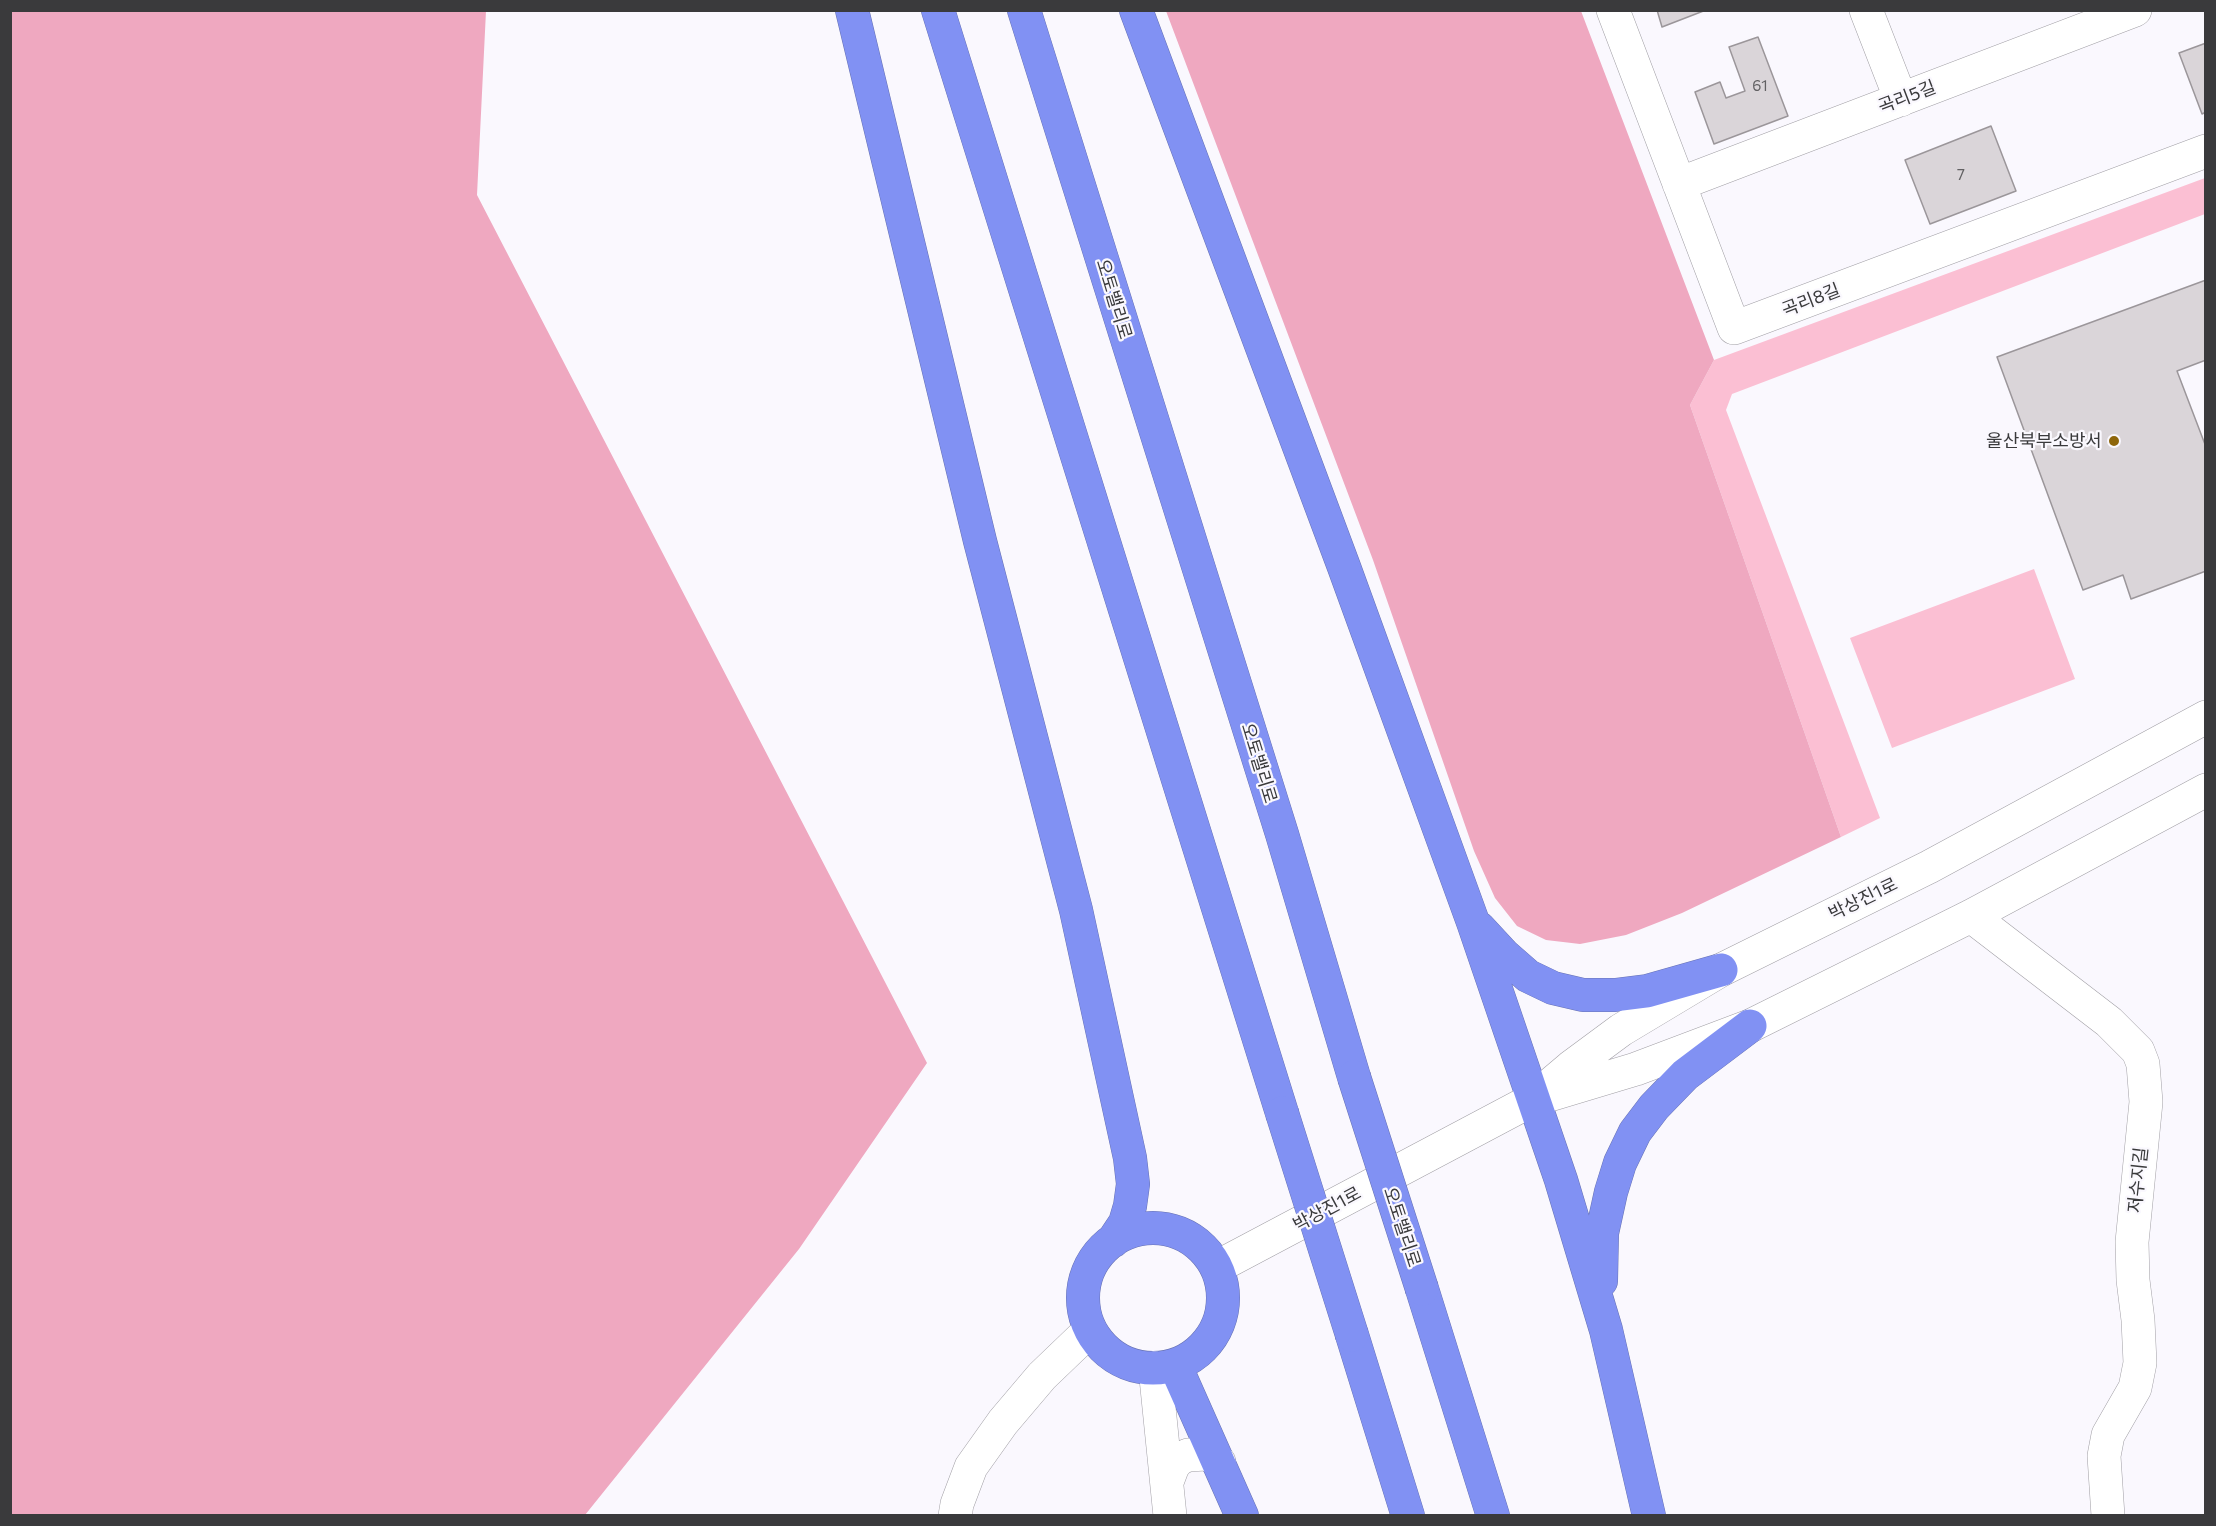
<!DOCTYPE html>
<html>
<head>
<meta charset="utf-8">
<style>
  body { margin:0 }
  #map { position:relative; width:2216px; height:1526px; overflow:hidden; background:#faf8fe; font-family:Commissioner,sans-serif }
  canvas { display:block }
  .frame { position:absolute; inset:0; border:12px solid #3a3a3c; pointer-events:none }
</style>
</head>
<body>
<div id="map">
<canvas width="2216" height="1526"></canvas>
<div class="frame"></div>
</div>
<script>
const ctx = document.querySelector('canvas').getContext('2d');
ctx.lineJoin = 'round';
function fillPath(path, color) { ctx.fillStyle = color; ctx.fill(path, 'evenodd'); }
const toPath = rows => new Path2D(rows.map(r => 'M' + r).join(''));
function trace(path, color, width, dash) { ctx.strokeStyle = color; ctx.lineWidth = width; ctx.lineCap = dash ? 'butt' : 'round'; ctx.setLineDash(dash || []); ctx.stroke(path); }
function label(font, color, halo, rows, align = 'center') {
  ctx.font = font + ' Commissioner,"Noto Sans KR",sans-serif'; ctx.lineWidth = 4.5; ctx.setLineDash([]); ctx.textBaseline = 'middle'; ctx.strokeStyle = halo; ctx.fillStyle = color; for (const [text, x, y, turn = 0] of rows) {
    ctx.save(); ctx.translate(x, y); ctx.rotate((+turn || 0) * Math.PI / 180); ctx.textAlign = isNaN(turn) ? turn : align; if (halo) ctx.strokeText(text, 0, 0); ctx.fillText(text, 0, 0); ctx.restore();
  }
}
fillPath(toPath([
  [2205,178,2205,214,1732,394,1726,410,1880,818,1841,837,1690,405,1714,360],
  [2034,569,2075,679,1892,748,1850,638]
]), '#fbbfd3');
fillPath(toPath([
  [10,11,486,11,477,195,927,1063,799,1249,585,1515,11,1515],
  [1166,11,1581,11,1714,360,1690,405,1841,837,1682,913,1626,935,1580,944,1546,940,1517,926,1495,898,1474,851,1373,560]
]), '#efa8c0');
const building = toPath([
  [1657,10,1706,10,1662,27,1657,10],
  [1758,37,1788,116,1714,144,1695,92,1720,82,1726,98,1745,91,1729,47,1758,37],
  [2206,43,2206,112,2202,114,2179,53,2206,43],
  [1991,126,2016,191,1930,224,1905,160,1991,126],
  [2206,280,2206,360,2177,371,2206,447,2206,571,2131,599,2123,575,2083,590,1997,357,2206,280]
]);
fillPath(building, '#dad5d9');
trace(building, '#9b969a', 1.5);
const minor = toPath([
  [1613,10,1734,328,2206,151],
  [1866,10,1901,100],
  [1679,184,2135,10],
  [1971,916,2109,1022,2138,1051,2143,1064,2146,1102,2132,1242,2133,1280,2138,1320,2140,1363,2135,1388,2108,1435,2104,1456,2108,1516],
  [1543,1097,1636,1069,1750,1026,1971,916,2206,790],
  [1217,1267,1532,1100,1571,1067,1621,1030,1721,970,1929,867,2206,717],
  [1155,1368,1170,1516],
  [1167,1482,1173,1466,1179,1459,1188,1455,1206,1454,1213,1457,1219,1462],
  [955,1516,957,1504,971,1467,1003,1422,1042,1376,1090,1330]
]);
const highway = toPath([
  [852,10,980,541,1076,910,1130,1158,1133,1184,1130,1206,1125,1223,1113,1241],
  [938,10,1282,1113],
  [1024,10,1282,834,1354,1077],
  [1136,10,1344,567,1473,922,1561,1180,1606,1330,1649,1516],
  [1479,928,1504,955,1528,976,1553,988,1583,995,1615,995,1647,991,1721,970],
  '1083 1298a70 70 0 1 1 140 0a70 70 0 1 1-140 0Z',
  [1601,1281,1602,1233,1611,1192,1620,1163,1635,1132,1654,1107,1685,1075,1750,1026],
  [1422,1289,1493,1516],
  [1352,1335,1408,1516],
  [1175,1365,1242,1516]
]);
trace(minor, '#a19fa5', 34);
trace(highway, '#6873b3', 34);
trace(minor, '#fff', 33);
trace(highway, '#8191f3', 33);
const highwayBridge = toPath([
  [1354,1077,1422,1289],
  [1282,1113,1352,1335]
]);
trace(highwayBridge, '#6873b3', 34, []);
trace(highwayBridge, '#8191f3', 33);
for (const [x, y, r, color] of [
  [2114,441,6,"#8e660b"]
]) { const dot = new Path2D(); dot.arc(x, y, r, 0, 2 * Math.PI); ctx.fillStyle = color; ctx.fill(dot); trace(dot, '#faf8fe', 2); }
label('15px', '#626163', null, [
  ["61",1760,86],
  ["7",1961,175]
]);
label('18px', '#3a3a3c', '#faf8fe', [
  ["곡리5길",1907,97,-21],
  ["오토밸리로",1114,299,73],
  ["곡리8길",1811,300,-21],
  ["오토밸리로",1259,763,73],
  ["박상진1로",1863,899,-26],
  ["저수지길",2138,1180,-84],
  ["박상진1로",1327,1209,-28],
  ["오토밸리로",1402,1227,72]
]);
label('18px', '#3a3a3c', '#faf8fe', [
  ["울산북부소방서",2102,441]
], 'right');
</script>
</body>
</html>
